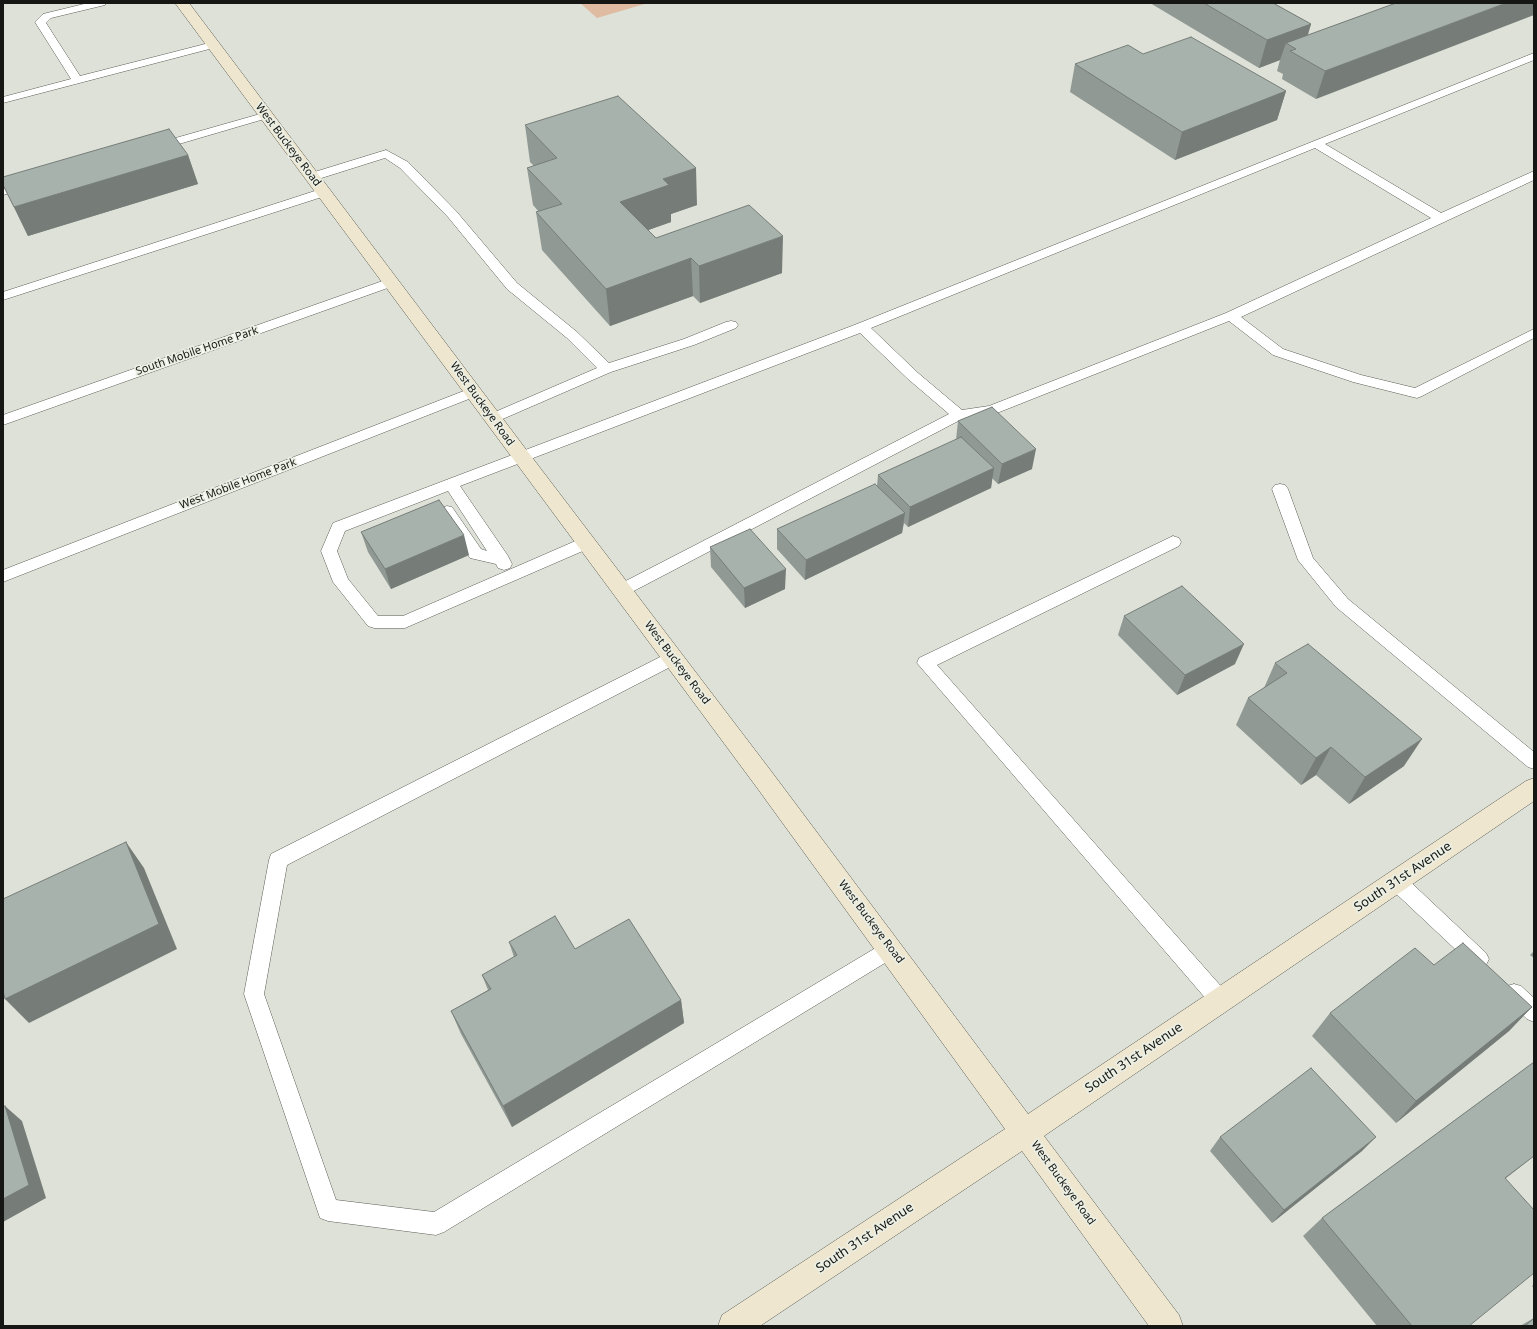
<!DOCTYPE html>
<html>
<head>
<meta charset="utf-8">
<style>
  body { margin:0 }
  #map { position:relative; width:1537px; height:1329px; overflow:hidden; background:#dee1d7; font-family:"Noto Sans",sans-serif }
  canvas { display:block }
  .frame { position:absolute; inset:0; border:4px solid #161714; pointer-events:none }
</style>
</head>
<body>
<div id="map">
<canvas width="1537" height="1329"></canvas>
<div class="frame"></div>
</div>
<script>
const ctx = document.querySelector('canvas').getContext('2d');
ctx.lineJoin = 'round';
function fillPath(path, color) { ctx.fillStyle = color; ctx.fill(path, 'evenodd'); }
const toPath = rows => new Path2D(rows.map(r => 'M' + r).join(''));
function trace(path, color, width, dash) { ctx.strokeStyle = color; ctx.lineWidth = width; ctx.lineCap = dash ? 'butt' : 'round'; ctx.setLineDash(dash || []); ctx.stroke(path); }
function label(font, color, halo, rows, align = 'center') {
  ctx.font = font + ' "Noto Sans",sans-serif'; ctx.lineWidth = 3.5; ctx.setLineDash([]); ctx.textBaseline = 'middle'; ctx.strokeStyle = halo; ctx.fillStyle = color; for (const [text, x, y, turn = 0] of rows) {
    ctx.save(); ctx.translate(x, y); ctx.rotate((+turn || 0) * Math.PI / 180); ctx.textAlign = isNaN(turn) ? turn : align; if (halo) ctx.strokeText(text, 0, 0); ctx.fillText(text, 0, 0); ctx.restore();
  }
}
fillPath(toPath([
  [580,3,648,3,597,18]
]), '#dfbba2');
const lane = toPath([
  [88,3,106,3,105,5,51,18,46,23,80,76,213,42,218,45,217,47,3,103,3,97,71,79,35,22,43,14,88,3],
  [1534,53,1534,60,1325,144,1441,213,1534,171,1534,180,1241,317,1283,349,1361,375,1415,388,1534,329,1534,338,1422,396,1417,398,1353,382,1273,355,1229,321,997,413,962,419,628,594,622,596,616,594,614,590,616,586,949,414,908,379,860,333,460,486,508,556,512,564,510,568,504,570,498,568,496,564,470,558,444,518,425,525,420,523,417,519,420,515,447,506,452,507,481,549,487,551,448,491,345,531,337,551,348,579,378,616,403,616,580,539,586,537,592,539,594,543,592,547,405,628,374,628,368,626,333,582,321,551,333,523,857,324,1534,53],
  [1315,148,1431,218,1226,313,989,406,962,410,918,373,871,328,1315,148],
  [267,112,271,113,273,115,271,117,155,151,151,149,149,147,151,145,267,112],
  [386,150,408,162,456,211,517,283,577,332,609,363,684,339,726,322,731,321,736,322,738,325,736,328,694,345,611,372,498,421,493,423,488,421,486,418,488,415,597,368,567,338,507,289,448,217,400,168,385,158,312,181,308,180,306,177,308,174,386,150],
  [28,180,32,181,34,184,32,187,3,195,3,187,28,180],
  [324,188,328,189,330,192,328,195,3,300,3,292,324,188],
  [391,278,396,279,398,282,396,285,3,425,3,415,391,278],
  [474,387,479,389,481,392,479,395,3,582,3,570,474,387],
  [1280,484,1285,485,1288,489,1313,558,1348,599,1534,752,1534,769,1528,767,1336,607,1298,560,1272,489,1275,485,1280,484],
  [1173,536,1179,538,1181,542,1179,546,937,665,1227,993,1230,1000,1227,1007,1220,1010,1213,1007,917,663,919,658,1173,536],
  [672,651,678,653,680,658,678,663,287,865,264,994,336,1200,434,1212,884,943,891,940,898,943,901,949,898,955,444,1232,436,1235,328,1221,320,1218,244,994,269,860,271,854,672,651],
  [1396,873,1403,875,1486,953,1489,959,1486,965,1479,968,1472,965,1389,887,1386,881,1389,875,1396,873],
  [1514,984,1521,986,1534,998,1534,1022,1527,1019,1507,1000,1504,993,1507,986,1514,984]
]);
const secondary = toPath([
  [175,3,189,3,528,452,771,771,1028,1114,1526,781,1534,778,1534,801,1044,1136,1179,1315,1183,1326,1149,1326,1022,1151,760,1326,718,1326,722,1315,1005,1129,755,785,175,3]
]);
trace(lane, '#5a5d55', 1);
trace(secondary, '#5a5d55', 1);
fillPath(lane, '#fff');
fillPath(secondary, '#efe6cf');
fillPath(toPath([
  [1150,3,1273,3,1311,24,1308,35,1396,3,1316,99,1282,79,1283,74,1277,71,1280,60,1259,68],
  [1143,54,1286,91,1277,120,1175,160,1070,92,1075,64],
  [525,125,697,205,671,214,671,222,648,230,656,238,782,273,700,303,693,296,610,326,542,250,536,212,539,212,533,205,527,168,534,166,530,162],
  [188,155,198,184,28,236,3,185],
  [958,421,1032,469,998,484,992,478,991,488,908,527,904,523,902,533,805,580,777,549,777,529,877,486,878,475,956,440],
  [361,532,469,555,391,589,368,552],
  [710,547,785,589,745,608,711,567],
  [1124,616,1235,664,1177,695,1118,635],
  [1275,663,1404,766,1349,804,1316,775,1301,785,1236,725,1248,698,1264,688],
  [509,942,575,949,681,1000,684,1023,512,1127,461,1034,451,1011,488,990,482,975,514,957],
  [1534,951,1534,958,1530,955],
  [1434,965,1532,1007,1509,1031,1396,1123,1312,1036,1330,1013],
  [1534,1062,1534,1156,1505,1179,1469,1326,1377,1326,1303,1236,1322,1218],
  [1220,1137,1362,1151,1272,1223,1210,1151],
  [1534,1284,1534,1289,1532,1286],
  [1534,1318,1534,1326,1520,1326]
]), '#909994');
fillPath(toPath([
  [1506,3,1534,3,1534,15,1316,99,1325,71],
  [1311,24,1302,52,1286,43,1280,60,1259,68,1267,40],
  [1286,91,1277,120,1175,160,1182,132],
  [188,155,198,184,28,236,14,207],
  [696,168,697,205,671,214,671,222,623,239,620,202,663,179],
  [783,236,782,273,700,303,699,266],
  [691,258,693,296,610,326,606,289],
  [1036,449,1032,469,998,484,1002,464],
  [994,468,991,488,908,527,910,507],
  [905,513,902,533,805,580,806,560],
  [464,535,469,555,391,589,385,569],
  [786,569,785,589,745,608,744,588],
  [1244,644,1235,664,1177,695,1185,675],
  [1422,739,1404,766,1349,804,1365,777],
  [1331,747,1316,775,1301,785,1316,758],
  [126,842,144,868,177,949,29,1023,5,999],
  [681,1000,684,1023,512,1127,503,1106],
  [1532,1007,1509,1031,1396,1123,1416,1101],
  [5,1106,22,1121,46,1198,3,1222],
  [1376,1137,1362,1151,1272,1223,1284,1210]
]), '#767d78');
const building = toPath([
  [1204,3,1273,3,1311,24,1267,40,1204,3],
  [1396,3,1506,3,1325,71,1290,51,1296,49,1286,43,1396,3],
  [1191,37,1286,91,1182,132,1075,64,1128,45,1143,54,1191,37],
  [618,96,696,168,663,179,669,185,620,202,656,238,749,205,783,236,699,266,691,258,606,289,536,212,562,204,527,168,557,158,525,125,618,96],
  [169,129,188,155,14,207,3,185,3,177,169,129],
  [992,407,1036,449,1002,464,958,421,992,407],
  [961,437,994,468,910,507,878,475,961,437],
  [875,484,905,513,806,560,777,529,875,484],
  [439,500,464,535,385,569,361,532,439,500],
  [750,529,786,569,744,588,710,547,750,529],
  [1182,586,1244,644,1185,675,1124,616,1182,586],
  [1308,644,1422,739,1365,777,1331,747,1316,758,1248,698,1287,673,1275,663,1308,644],
  [126,842,159,924,5,999,3,991,3,899,126,842],
  [555,916,575,949,629,919,681,1000,503,1106,451,1011,491,989,482,975,517,955,509,942,555,916],
  [1463,943,1532,1007,1416,1101,1330,1013,1415,948,1434,965,1463,943],
  [1534,1062,1534,1156,1505,1178,1534,1210,1534,1273,1469,1326,1412,1326,1322,1218,1534,1062],
  [1311,1068,1376,1137,1284,1210,1220,1137,1311,1068],
  [5,1106,29,1185,3,1199,3,1107,5,1106],
  [1534,1318,1534,1326,1525,1326,1534,1318]
]);
fillPath(building, '#a8b2ac');
trace(building, '#767d78', 1);
label('11px', '#161714', '#ebefe4', [
  ["West Buckeye Road",288,145,53],
  ["South Mobile Home Park",197,351,-19],
  ["West Buckeye Road",482,404,54],
  ["West Mobile Home Park",238,484,-21],
  ["West Buckeye Road",677,663,53],
  ["West Buckeye Road",871,922,53],
  ["West Buckeye Road",1063,1183,54]
]);
label('13px', '#161714', '#ebefe4', [
  ["South 31st Avenue",1403,877,-34],
  ["South 31st Avenue",1134,1058,-34],
  ["South 31st Avenue",865,1238,-34]
]);
</script>
</body>
</html>
